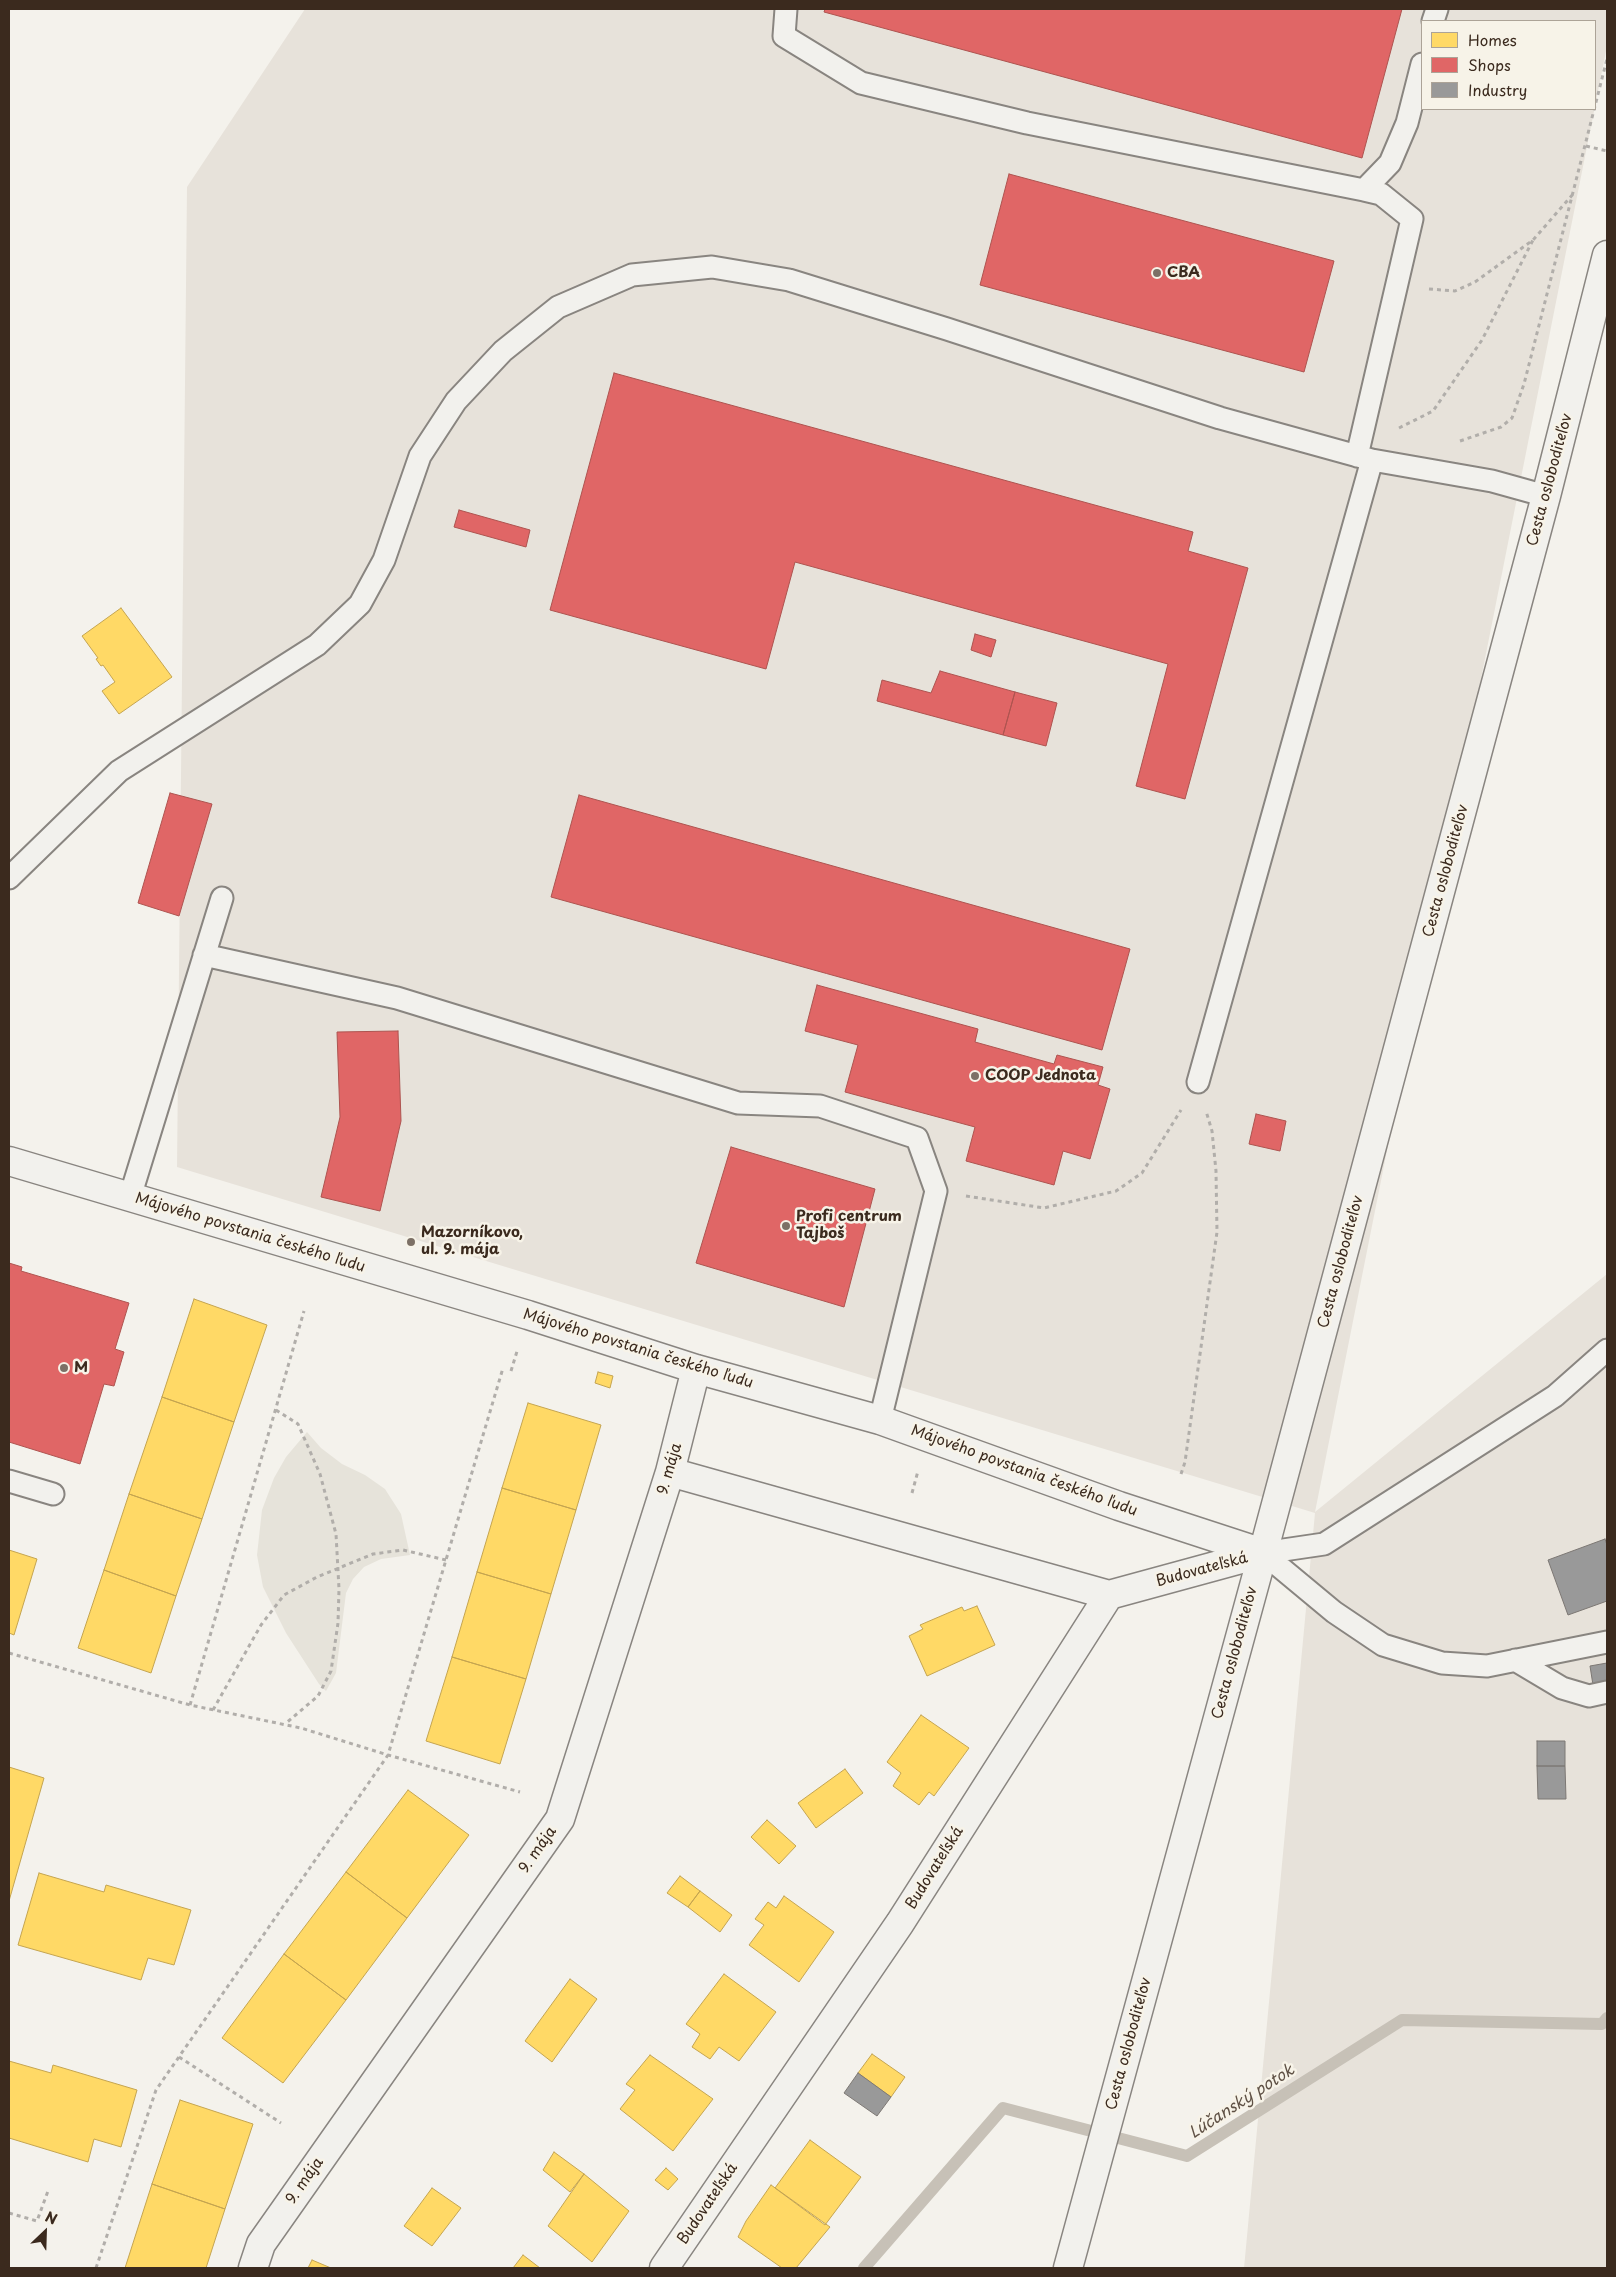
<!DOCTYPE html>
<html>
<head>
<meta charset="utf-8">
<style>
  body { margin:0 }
  #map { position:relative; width:1616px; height:2277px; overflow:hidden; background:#f4f2ec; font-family:"Playpen Sans",sans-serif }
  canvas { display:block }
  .frame { position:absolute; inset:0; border:10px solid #3b2a1e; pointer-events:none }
  .legend { position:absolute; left:1421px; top:20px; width:175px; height:90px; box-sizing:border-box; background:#f7f3e8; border:1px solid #aca397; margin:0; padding:6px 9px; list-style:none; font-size:15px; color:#3b2a1e }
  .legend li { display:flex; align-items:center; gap:10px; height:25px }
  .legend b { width:25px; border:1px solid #aca397 }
  .north { position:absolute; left:20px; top:2207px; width:50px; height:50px; -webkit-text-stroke:4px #f7f3e8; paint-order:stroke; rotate:24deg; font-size:14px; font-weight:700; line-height:20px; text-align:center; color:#3b2a1e }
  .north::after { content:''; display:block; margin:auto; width:18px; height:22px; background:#3b2a1e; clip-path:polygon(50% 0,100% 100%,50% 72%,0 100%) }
</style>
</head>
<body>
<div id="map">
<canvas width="1616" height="2277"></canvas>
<div class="frame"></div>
<ul class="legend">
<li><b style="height:14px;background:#ffd966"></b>Homes</li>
<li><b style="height:14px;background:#e06666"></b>Shops</li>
<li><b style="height:14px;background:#999"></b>Industry</li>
</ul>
<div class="north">N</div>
</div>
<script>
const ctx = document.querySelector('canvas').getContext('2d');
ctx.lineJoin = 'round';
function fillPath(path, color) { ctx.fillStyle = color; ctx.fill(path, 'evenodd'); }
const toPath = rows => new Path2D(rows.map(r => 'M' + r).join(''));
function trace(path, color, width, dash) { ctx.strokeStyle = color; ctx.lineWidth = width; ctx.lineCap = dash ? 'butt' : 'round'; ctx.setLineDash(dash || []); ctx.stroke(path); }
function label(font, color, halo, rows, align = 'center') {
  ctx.font = font + ' "Playpen Sans",sans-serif'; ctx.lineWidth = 5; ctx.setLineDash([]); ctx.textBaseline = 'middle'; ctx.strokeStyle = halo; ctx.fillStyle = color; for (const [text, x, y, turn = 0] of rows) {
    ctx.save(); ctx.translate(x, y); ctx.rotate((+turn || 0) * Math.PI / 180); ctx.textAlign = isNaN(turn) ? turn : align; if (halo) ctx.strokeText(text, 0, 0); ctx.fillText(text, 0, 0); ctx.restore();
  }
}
fillPath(toPath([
  [305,9,1607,9,1607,46,1315,1512,1607,1274,1607,2268,1244,2268,1315,1513,177,1167,187,187],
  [1422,21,1595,21,1595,109,1422,109]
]), '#e7e2da');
fillPath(toPath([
  [307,1432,321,1448,342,1464,365,1475,385,1489,401,1514,410,1555,381,1559,364,1567,353,1579,346,1593,336,1673,326,1691,319,1684,286,1633,263,1587,257,1555,262,1510,274,1478,286,1457]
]), '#e6e3da');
const homes = toPath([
  [121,608,172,677,119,714,102,691,115,682,103,665,101,666,96,659,98,658,82,636,121,608],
  [194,1299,267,1325,234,1422,162,1397,194,1299],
  [598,1372,613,1376,610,1388,595,1383,598,1372],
  [162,1397,234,1422,202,1519,129,1494,162,1397],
  [528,1403,601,1425,576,1510,502,1488,528,1403],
  [502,1488,576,1510,551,1594,477,1572,502,1488],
  [129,1494,202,1519,176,1596,104,1570,129,1494],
  [9,1550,37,1559,14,1635,9,1633,9,1550],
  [104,1570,176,1596,151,1673,78,1648,104,1570],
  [477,1572,551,1594,526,1679,452,1657,477,1572],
  [977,1606,995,1645,927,1676,909,1636,923,1629,920,1625,962,1607,964,1611,977,1606],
  [452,1657,526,1679,500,1764,426,1741,452,1657],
  [921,1715,969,1748,934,1796,929,1792,919,1805,893,1786,901,1773,887,1762,921,1715],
  [9,1767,44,1778,9,1901,9,1767],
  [845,1769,863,1793,816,1828,798,1803,845,1769],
  [408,1790,469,1835,407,1918,346,1872,408,1790],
  [767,1820,796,1846,779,1864,751,1837,767,1820],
  [346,1872,407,1918,346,2000,284,1954,346,1872],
  [39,1873,104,1892,106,1885,191,1910,174,1965,148,1958,141,1980,18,1945,39,1873],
  [680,1876,700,1891,688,1907,667,1893,680,1876],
  [700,1891,732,1915,720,1932,688,1907,700,1891],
  [784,1896,834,1932,799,1982,749,1945,764,1925,755,1919,768,1902,776,1908,784,1896],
  [284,1954,346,2000,283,2083,222,2038,284,1954],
  [724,1974,776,2012,739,2061,719,2047,710,2059,692,2047,700,2034,686,2024,724,1974],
  [570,1979,597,1999,552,2062,525,2041,570,1979],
  [872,2054,905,2077,891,2097,858,2073,872,2054],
  [650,2055,713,2099,673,2151,620,2109,635,2090,626,2084,650,2055],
  [9,2061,51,2073,53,2065,137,2090,121,2147,94,2139,88,2162,9,2138,9,2061],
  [180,2100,253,2124,225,2209,152,2184,180,2100],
  [810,2140,861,2177,825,2225,775,2188,810,2140],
  [554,2152,584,2174,570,2192,543,2170,554,2152],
  [666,2168,678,2179,668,2190,655,2180,666,2168],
  [584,2174,629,2211,592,2262,548,2226,584,2174],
  [152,2184,225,2209,206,2268,125,2268,152,2184],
  [771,2185,830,2227,796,2268,782,2268,738,2237,746,2221,771,2185],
  [432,2188,461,2208,432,2246,404,2226,432,2188],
  [523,2255,540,2268,513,2268,523,2255],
  [312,2260,331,2268,308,2268,312,2260]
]);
fillPath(homes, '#ffd966');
trace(homes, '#c4a450', 1);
const shops = toPath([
  [825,9,1402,9,1362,158,824,12,825,9],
  [1009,174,1334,261,1304,372,980,285,1009,174],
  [614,373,1193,532,1188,551,1248,568,1185,799,1136,786,1168,664,795,562,766,669,550,610,614,373],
  [459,510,530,530,526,547,454,527,459,510],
  [975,634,996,640,991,657,971,650,975,634],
  [940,671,1015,692,1003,735,877,701,882,680,931,693,940,671],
  [1015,692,1057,703,1046,746,1003,735,1015,692],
  [170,793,212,804,179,916,138,903,170,793],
  [579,795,1130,949,1102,1050,551,897,579,795],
  [817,985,978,1029,975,1042,1054,1064,1057,1055,1103,1067,1098,1085,1110,1089,1090,1159,1063,1151,1054,1185,966,1161,975,1127,845,1092,858,1045,805,1031,817,985],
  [398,1031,401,1121,380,1211,321,1197,340,1117,337,1032,398,1031],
  [1256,1114,1286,1121,1280,1151,1249,1144,1256,1114],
  [731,1147,875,1189,844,1307,696,1263,731,1147],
  [9,1263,22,1267,21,1271,129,1303,115,1349,124,1352,114,1386,104,1384,80,1464,9,1442,9,1263]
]);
fillPath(shops, '#e06666');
trace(shops, '#ae5450', 1);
const industry = toPath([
  [1605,1539,1607,1545,1607,1601,1568,1615,1548,1560,1605,1539],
  [1607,1663,1607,1684,1593,1685,1590,1666,1607,1663],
  [1537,1741,1565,1741,1565,1766,1537,1766,1537,1741],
  [1537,1766,1565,1766,1566,1799,1538,1799,1537,1766],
  [858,2073,891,2097,877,2116,844,2093,858,2073]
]);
fillPath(industry, '#999');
trace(industry, '#7d7874', 1);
trace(toPath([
  [864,2268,1003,2108,1187,2156,1402,2020,1602,2024,1607,2018]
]), '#c7c1b7', 12);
const service = toPath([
  [786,9,784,36,861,83,1027,123,1364,190,1390,163,1407,123,1422,64],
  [1433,21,1437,9],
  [1357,456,1412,219,1381,194,1364,190],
  [9,878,119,771,317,645,360,604,384,560,420,456,456,401,503,351,558,307,632,275,712,267,789,280,947,329,1220,418,1372,460,1492,481,1546,496],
  [204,955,397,998,738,1103,820,1106,917,1138,936,1191,880,1420],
  [1198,1082,1372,460],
  [130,1197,222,898],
  [1607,1350,1555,1396,1324,1544,1263,1553,1334,1612,1383,1645,1442,1663,1487,1666,1607,1642],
  [9,1481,53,1494],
  [1515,1660,1562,1688,1589,1696,1607,1692]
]);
const minor = toPath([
  [9,1161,528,1315,696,1369,880,1420,1119,1506,1263,1553],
  [670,1472,1109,1595],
  [253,2268,261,2244,560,1819,670,1472,696,1369],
  [664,2268,900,1923,1109,1595,1263,1553]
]);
const secondary = toPath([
  [1068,2268,1263,1553,1546,496,1607,255]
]);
trace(service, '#898580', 25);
trace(minor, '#898580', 31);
trace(secondary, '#898580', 31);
trace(toPath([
  [1586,146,1607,151],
  [1429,289,1455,291,1475,282,1533,240,1574,193],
  [1399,428,1433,411,1482,340,1533,240],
  [1460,441,1501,427,1512,418,1524,384,1607,59],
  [966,1196,1044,1208,1116,1191,1142,1173,1181,1110],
  [511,1371,518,1348],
  [276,1410,298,1424,320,1474,336,1534,339,1589,338,1623,331,1671,318,1696,285,1724],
  [1181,1474,1185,1462,1217,1232,1216,1171,1212,1131,1206,1111],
  [912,1493,918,1471],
  [9,1653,190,1705,301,1728,388,1755,520,1792],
  [190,1705,304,1311],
  [213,1710,261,1625,284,1595,317,1577,373,1554,403,1550,446,1560],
  [179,2057,281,2123],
  [9,2213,37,2221,48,2191],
  [96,2268,156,2090,388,1755,503,1368]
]), '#b1aeaa', 3, [4, 4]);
trace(service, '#f2f1ed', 21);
trace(minor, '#f2f1ed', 28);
trace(secondary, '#f2f1ed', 28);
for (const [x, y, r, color] of [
  [1157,273,5,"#7c7066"],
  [975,1076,5,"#7c7066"],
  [786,1226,5,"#7c7066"],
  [411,1242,5,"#7c7066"],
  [64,1368,5,"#7c7066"]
]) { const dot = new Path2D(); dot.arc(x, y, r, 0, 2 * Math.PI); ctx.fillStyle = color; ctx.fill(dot); trace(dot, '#f7f3e8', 2); }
label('bold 15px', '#3b2a1e', '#f7f3e8', [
  ["CBA",1167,273],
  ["COOP Jednota",985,1076],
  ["Profi centrum",796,1217],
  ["Tajboš",796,1234],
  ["Mazorníkovo,",421,1233],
  ["ul. 9. mája",421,1250],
  ["M",74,1368]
], 'left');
label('15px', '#3b2a1e', '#f7f3e8', [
  ["Cesta osloboditeľov",1550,480,-75],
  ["Cesta osloboditeľov",1446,871,-75],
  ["Májového povstania českého ľudu",250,1233,17],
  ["Cesta osloboditeľov",1341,1262,-75],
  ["Májového povstania českého ľudu",638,1349,17],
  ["9. mája",670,1469,-74],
  ["Májového povstania českého ľudu",1024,1471,20],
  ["Budovateľská",1202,1570,-15],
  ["Cesta osloboditeľov",1235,1653,-75],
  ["9. mája",538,1850,-55],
  ["Budovateľská",935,1868,-58],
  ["Cesta osloboditeľov",1129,2044,-75],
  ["9. mája",305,2181,-55],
  ["Budovateľská",708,2204,-56]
]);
label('italic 16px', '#5f5145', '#f7f3e8', [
  ["Lúčanský potok",1242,2102,-33]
]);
</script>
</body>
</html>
